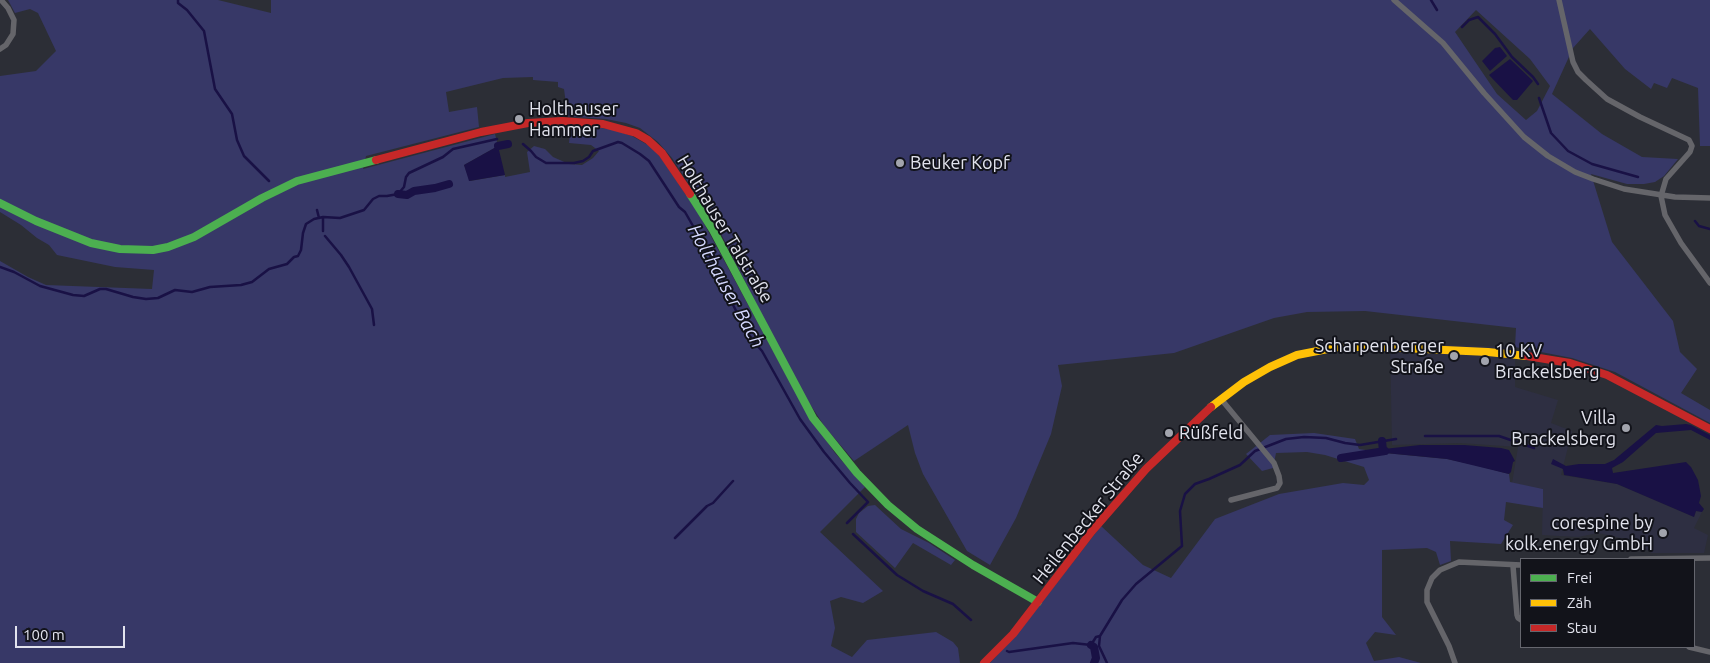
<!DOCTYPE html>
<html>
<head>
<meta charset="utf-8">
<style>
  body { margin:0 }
  #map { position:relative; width:1710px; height:663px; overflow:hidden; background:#2c2e36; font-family:Ubuntu,sans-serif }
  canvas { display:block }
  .legend { position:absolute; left:1520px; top:558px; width:175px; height:90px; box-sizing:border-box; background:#12131a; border:1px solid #65666e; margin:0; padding:6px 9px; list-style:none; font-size:15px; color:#e2e3ed }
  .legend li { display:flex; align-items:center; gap:10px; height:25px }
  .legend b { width:25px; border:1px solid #65666e }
  .scale { position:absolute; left:15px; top:626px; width:110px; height:22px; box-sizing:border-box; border:2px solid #e2e3ed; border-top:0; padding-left:6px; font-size:15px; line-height:18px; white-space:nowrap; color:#e2e3ed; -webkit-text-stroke:4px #12131a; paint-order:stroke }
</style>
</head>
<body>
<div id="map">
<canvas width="1710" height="663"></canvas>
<ul class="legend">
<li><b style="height:6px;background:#4caf50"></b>Frei</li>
<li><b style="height:6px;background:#ffc107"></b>Zäh</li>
<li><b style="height:6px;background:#c62828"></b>Stau</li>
</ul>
<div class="scale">100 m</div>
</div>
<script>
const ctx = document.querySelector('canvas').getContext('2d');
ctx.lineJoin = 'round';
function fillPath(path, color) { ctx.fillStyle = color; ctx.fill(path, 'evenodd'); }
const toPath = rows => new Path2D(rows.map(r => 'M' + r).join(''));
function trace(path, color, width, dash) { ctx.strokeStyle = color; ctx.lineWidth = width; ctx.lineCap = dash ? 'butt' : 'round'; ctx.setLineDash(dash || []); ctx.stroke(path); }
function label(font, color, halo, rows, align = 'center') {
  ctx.font = font + ' Ubuntu,sans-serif'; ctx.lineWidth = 4; ctx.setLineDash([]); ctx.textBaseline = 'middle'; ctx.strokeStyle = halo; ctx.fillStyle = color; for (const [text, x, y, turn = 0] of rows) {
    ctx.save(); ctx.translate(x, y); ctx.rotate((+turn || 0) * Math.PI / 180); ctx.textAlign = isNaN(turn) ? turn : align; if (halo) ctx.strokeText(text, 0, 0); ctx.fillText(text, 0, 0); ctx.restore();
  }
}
fillPath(toPath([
  [1390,343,1515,347,1515,387,1558,400,1551,423,1572,431,1561,475,1617,484,1694,517,1696,511,1702,512,1694,528,1708,535,1704,553,1652,553,1631,540,1598,533,1578,537,1542,535,1543,489,1512,483,1518,447,1460,443,1392,445]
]), '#2e2f42');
fillPath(toPath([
  [8,0,218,0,271,13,271,0,1710,0,1710,146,1700,146,1698,88,1672,78,1667,88,1654,83,1651,89,1625,69,1590,29,1573,48,1552,94,1602,134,1642,157,1678,159,1664,176,1655,182,1644,184,1627,184,1591,174,1612,242,1673,321,1680,352,1697,369,1681,393,1710,410,1710,423,1615,372,1572,358,1515,347,1516,328,1365,311,1307,312,1274,318,1174,353,1058,365,1062,386,1051,434,1016,518,990,565,967,551,923,474,915,453,908,425,854,461,825,427,798,386,716,224,672,158,658,142,640,128,626,123,606,119,560,116,566,104,564,89,558,87,558,82,533,80,533,77,503,78,446,92,449,112,477,107,479,127,366,156,363,169,495,134,498,146,464,165,470,181,505,175,505,177,530,172,527,152,534,146,545,149,553,157,569,164,582,165,593,158,599,151,591,145,569,143,571,125,611,129,632,136,648,145,658,154,666,165,700,216,804,408,835,453,865,487,820,532,883,591,863,603,841,597,830,601,835,628,831,646,852,657,867,640,936,632,953,642,958,648,960,663,0,663,0,261,28,277,46,285,152,289,154,270,115,267,57,255,49,245,37,238,21,225,0,212,0,76,36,71,56,51,38,13,30,9,15,13],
  [1476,10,1530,59,1550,86,1537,111,1526,120,1497,94,1455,32],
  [1314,433,1355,439,1359,449,1385,453,1447,459,1475,465,1509,474,1510,482,1543,489,1543,508,1506,502,1504,520,1513,525,1501,544,1450,541,1451,561,1440,565,1436,552,1427,548,1382,550,1382,617,1396,635,1375,632,1366,643,1374,661,1399,657,1421,663,990,663,1021,629,1101,526,1143,565,1171,578,1215,519,1279,494,1343,483,1364,485,1369,480,1364,467,1325,455,1307,452,1276,453,1273,468,1262,471,1246,454,1270,435],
  [875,505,901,529,929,543,955,560,951,565,913,543,895,568,856,532,856,519,859,513,868,506]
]), '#373867');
fillPath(toPath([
  [1500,47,1507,56,1490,71,1482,61,1495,48],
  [1510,59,1533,81,1517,100,1513,100,1489,75],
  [498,146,505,175,469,181,464,165],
  [1686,424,1691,425,1710,435,1710,440,1691,430,1656,433,1623,462,1612,468,1613,473,1686,462,1691,467,1698,480,1701,496,1699,503,1704,509,1702,512,1696,511,1694,517,1617,484,1564,475,1563,469,1551,464,1553,459,1566,466,1579,464,1605,464,1614,460,1656,425,1662,426],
  [1420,445,1464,445,1501,448,1509,450,1515,461,1513,462,1511,472,1509,474,1447,459,1385,453,1384,449]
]), '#191145');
trace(toPath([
  [178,0,178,3,187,10,204,31,215,89,232,114,237,140,244,156,269,181],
  [1431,0,1437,10],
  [1462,27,1469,20,1478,17,1495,34,1512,57,1533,77,1538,84],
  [1539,98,1551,133,1568,151,1592,164,1638,177],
  [523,144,531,151,536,157,546,163,574,163,583,161,589,157,593,151,618,142,622,143,640,154,649,161,679,207,685,212,724,280,731,301,747,332,754,342,762,351,800,419,824,452,850,483,868,502,847,523],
  [317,210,319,218],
  [1695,221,1699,226,1710,229],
  [323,231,323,217],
  [325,236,341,255,349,267,372,309,374,325],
  [0,267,14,272,40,286,73,295,84,296,100,289,106,289,133,297,146,299,158,298,175,290,192,292,210,287,241,285,252,282,269,269,287,264,294,257,298,256,301,250,303,233,306,224,314,219,323,217,340,218,364,210,373,199,379,196,387,196,398,194,404,187,406,177,409,173,443,157,453,149,497,139],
  [1425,436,1499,436,1534,448],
  [853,534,897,575,923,591,953,604,971,620],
  [675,538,707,506,713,503,733,481],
  [1007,651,1009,652,1073,643,1091,645,1096,637,1100,636],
  [1107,663,1099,646,1100,636,1122,600,1136,584,1182,546,1180,511,1185,494,1195,484,1209,479,1240,465,1255,451,1286,439,1304,437,1326,438,1345,443,1360,445,1396,439]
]), '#191145', 2.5);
trace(toPath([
  [498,146,508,144],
  [398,194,407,195,414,191,435,188,449,184],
  [1382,441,1383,451],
  [1341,458,1385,451],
  [1091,645,1094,647,1096,658,1094,663]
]), '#191145', 8);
trace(toPath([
  [1394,0,1443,43,1484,93,1524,137,1548,156,1575,172,1593,179,1624,189,1675,197,1710,198],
  [1559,0,1573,62,1578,72,1586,80,1607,99,1640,117,1689,140,1692,146,1690,152,1666,179,1661,196,1665,215,1681,243,1710,283],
  [0,49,6,45,13,34,14,20,8,8,1,0],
  [1221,399,1274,463,1279,476,1280,483,1277,488,1231,500],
  [1631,559,1710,558],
  [1513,566,1517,615,1518,618,1521,620],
  [1689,647,1710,652],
  [1455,663,1449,646,1427,602,1427,590,1432,578,1440,570,1459,562,1521,565]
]), '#65656a', 5.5);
trace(toPath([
  [690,194,713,230,813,418,857,473,888,505,917,529,973,565,1038,602],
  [0,203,36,221,91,243,120,249,153,250,168,247,194,237,262,198,297,181,376,160]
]), '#4caf50', 8);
trace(toPath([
  [1211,407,1244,382,1270,367,1297,355,1338,347,1380,347,1488,352,1527,356]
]), '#ffc107', 8);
trace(toPath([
  [376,160,481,132,528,123,562,121,603,124,636,133,648,140,662,153,690,194],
  [1527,356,1570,363,1607,375,1710,429],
  [984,663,1013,634,1092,531,1146,469,1211,407]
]), '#c62828', 8);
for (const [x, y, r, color] of [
  [519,119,5,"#a2a4ad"],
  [900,163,5,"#a2a4ad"],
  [1454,356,5,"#a2a4ad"],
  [1485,361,5,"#a2a4ad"],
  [1626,428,5,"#a2a4ad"],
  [1169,433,5,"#a2a4ad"],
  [1663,533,5,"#a2a4ad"]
]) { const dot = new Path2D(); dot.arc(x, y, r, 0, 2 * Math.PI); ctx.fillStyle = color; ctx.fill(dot); trace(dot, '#12131a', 2); }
label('18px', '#e2e3ed', '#12131a', [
  ["Holthauser",529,109],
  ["Hammer",529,130],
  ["Beuker Kopf",910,163],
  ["Scharpenberger",1444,346,"right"],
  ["Straße",1444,367,"right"],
  ["10 KV",1495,351],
  ["Brackelsberg",1495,372],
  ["Villa",1616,418,"right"],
  ["Brackelsberg",1616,439,"right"],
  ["Rüßfeld",1179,433],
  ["corespine by",1653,523,"right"],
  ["kolk.energy GmbH",1653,544,"right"]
], 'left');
label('18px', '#e2e3ed', '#12131a', [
  ["Holthauser Talstraße",725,229,59],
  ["Heilenbecker Straße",1088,518,-51]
]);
label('italic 19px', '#d5d8fe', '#12131a', [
  ["Holthauser Bach",726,286,61]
]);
</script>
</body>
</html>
